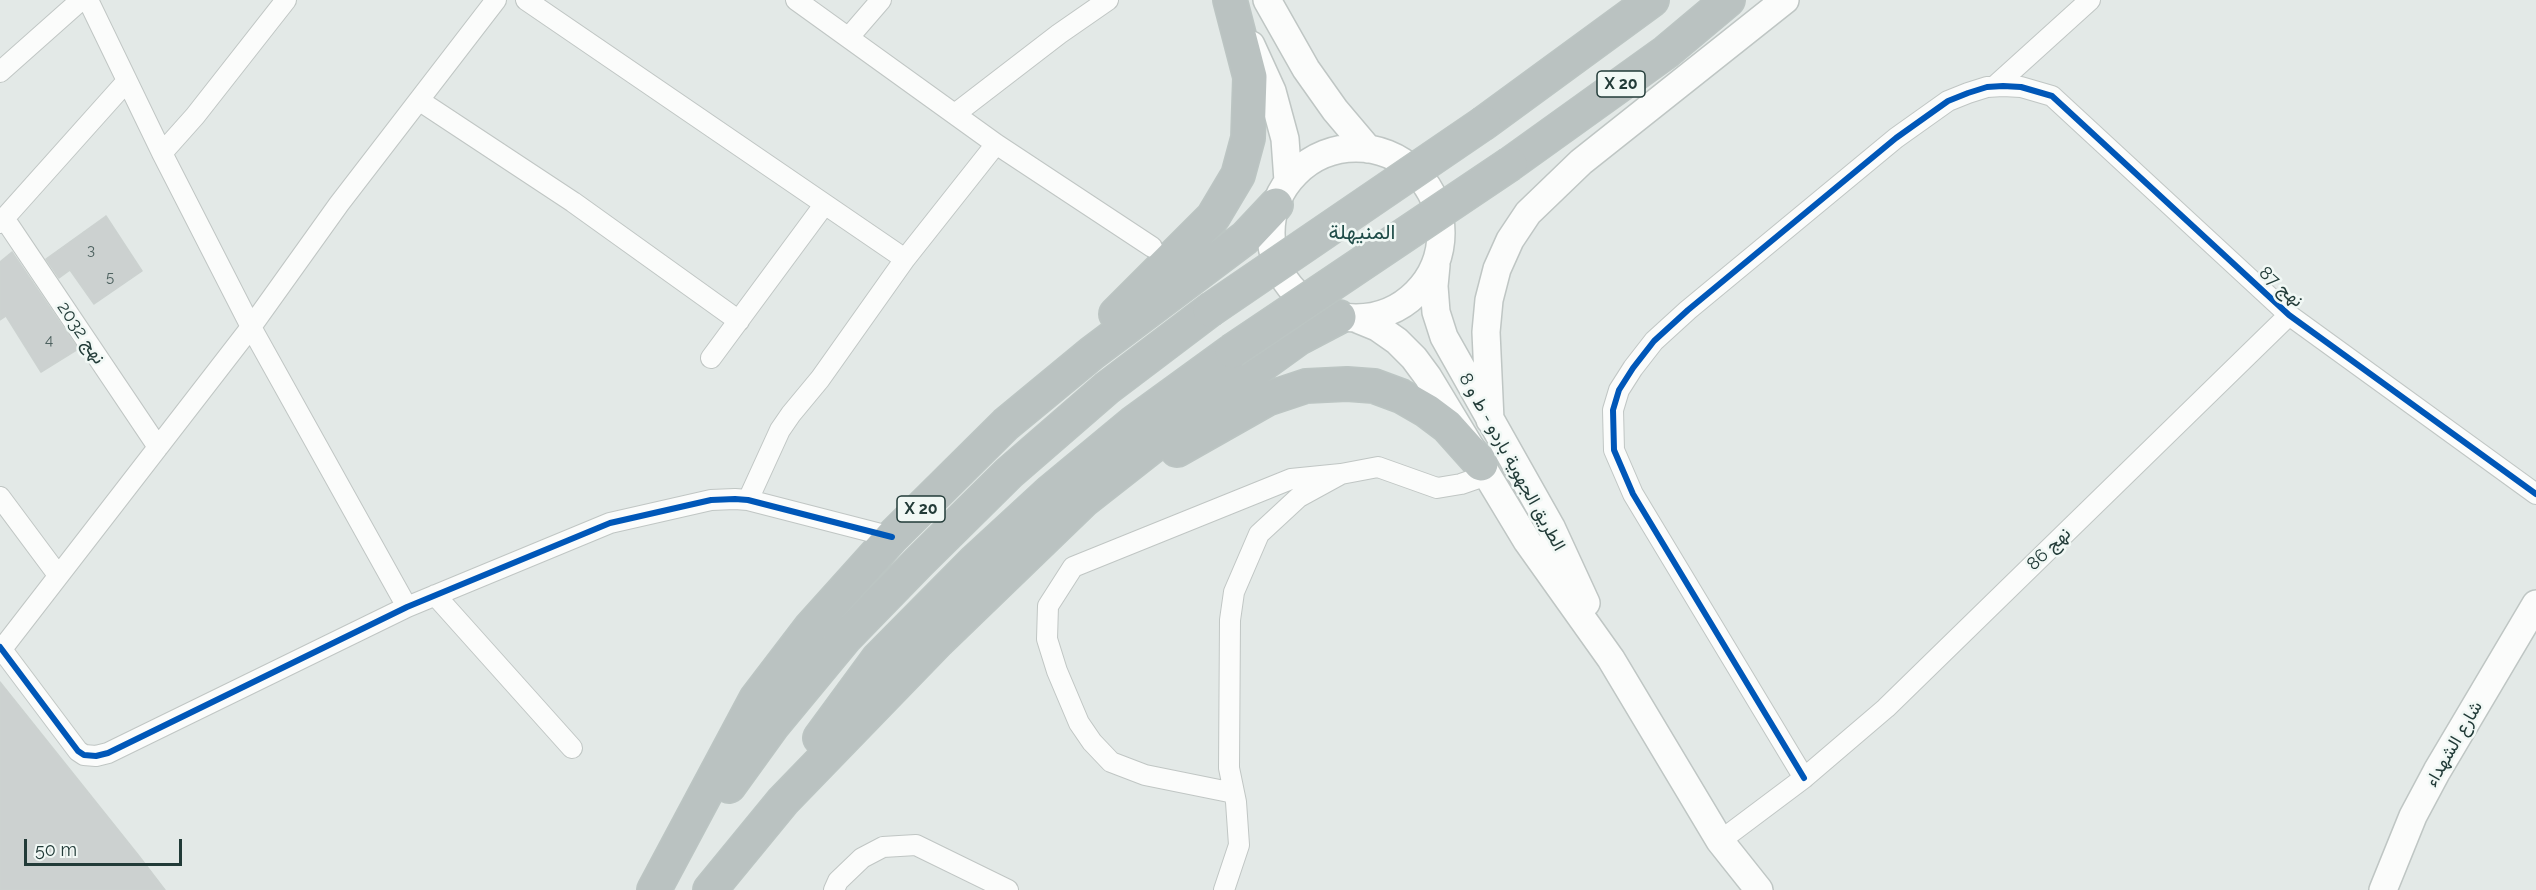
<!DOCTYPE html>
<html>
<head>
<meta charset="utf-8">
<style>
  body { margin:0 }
  #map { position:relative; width:2536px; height:890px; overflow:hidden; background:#e3e9e7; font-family:Raleway,sans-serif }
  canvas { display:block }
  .scale { position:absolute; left:24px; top:839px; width:158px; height:27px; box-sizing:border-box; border:3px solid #223b38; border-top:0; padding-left:8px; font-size:18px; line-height:21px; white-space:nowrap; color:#223b38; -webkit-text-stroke:4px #f1f8f5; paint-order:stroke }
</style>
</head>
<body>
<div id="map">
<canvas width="2536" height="890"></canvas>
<div class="scale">50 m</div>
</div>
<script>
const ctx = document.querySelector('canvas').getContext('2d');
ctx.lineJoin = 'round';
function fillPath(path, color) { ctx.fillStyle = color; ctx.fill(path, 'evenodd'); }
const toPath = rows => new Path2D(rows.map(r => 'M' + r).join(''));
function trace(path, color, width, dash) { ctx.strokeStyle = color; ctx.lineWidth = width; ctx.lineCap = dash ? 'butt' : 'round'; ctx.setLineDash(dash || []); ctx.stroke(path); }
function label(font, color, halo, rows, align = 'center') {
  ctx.font = font + ' Raleway,Vazirmatn,sans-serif'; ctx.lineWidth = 5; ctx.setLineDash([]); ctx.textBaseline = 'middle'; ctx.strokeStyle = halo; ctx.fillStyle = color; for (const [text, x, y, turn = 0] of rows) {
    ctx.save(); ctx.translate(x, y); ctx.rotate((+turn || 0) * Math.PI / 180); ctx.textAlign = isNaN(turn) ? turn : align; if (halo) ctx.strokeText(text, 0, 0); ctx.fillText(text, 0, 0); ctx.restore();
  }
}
const building = toPath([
  [106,216,142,271,94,304,70,270,59,278,46,259,106,216],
  [12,252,78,349,41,372,6,316,0,320,0,262,12,252],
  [0,682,139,856,165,890,0,890,0,682]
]);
fillPath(building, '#ccd1d0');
trace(building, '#ccd2d0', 1.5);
const street = toPath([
  [88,0,162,153,251,327,407,607],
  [526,0,905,259],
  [796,0,996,144,1152,247],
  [849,37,881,0],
  [0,72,81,0],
  [1995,86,2090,0],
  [420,101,573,202,739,321],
  [955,114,1059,34,1108,0],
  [162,153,195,116,286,0],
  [4,218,158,447],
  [0,223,127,81],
  [711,358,824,205],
  [0,497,58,575],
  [748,500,780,430,791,414,820,379,905,259,996,144],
  [435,595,572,748],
  [0,647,78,751,84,755,96,756,108,753,407,607,610,523,711,500,735,499,748,500,892,537],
  [2,649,251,327,339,204,496,0],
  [1804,778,1633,494,1614,450,1613,410,1619,390,1633,368,1654,341,1688,310,1896,138,1948,101,1968,93,1987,87,2003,86,2021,87,2052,96,2289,315,2536,494],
  [1234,793,1145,775,1111,762,1092,742,1079,723,1057,671,1047,639,1048,606,1073,567,1291,479,1341,474],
  [1720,841,1804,778,1886,708,2289,315],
  [834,890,838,881,862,858,883,847,916,845,1008,890],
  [1224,890,1239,845,1236,802,1229,768,1230,620,1234,592,1259,534,1299,497,1341,474,1378,467,1437,488,1461,484,1487,475]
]);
const secondary = toPath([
  [1267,0,1306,69,1335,110,1368,149],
  [1251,45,1272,91,1285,139,1288,181],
  '1271 233a85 85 0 1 1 170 0a85 85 0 1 1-170 0Z',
  [1436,265,1434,286,1436,312,1444,337,1551,527,1586,603],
  [1355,318,1377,327,1397,341,1414,358,1428,377,1527,541,1611,659,1720,841,1759,890],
  [1490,420,1486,332,1489,300,1497,269,1510,240,1528,213,1581,162,1785,0],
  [2383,890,2413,816,2437,771,2536,604]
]);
const highway = toPath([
  [1484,123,1652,0],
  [1510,164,1666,52,1728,0],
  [1116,314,1213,217,1238,175,1248,138,1250,77,1230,0],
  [1177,450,1267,399,1306,386,1347,384,1374,386,1401,396,1427,411,1447,426,1481,464],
  [820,738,878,659,975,561,1051,491,1133,423,1232,351],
  [729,786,773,725,845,638,919,562,1009,473,1107,388,1210,310],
  [654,890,756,699,811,627,892,537,1006,424,1092,353,1245,238,1276,205],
  [710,890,783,801,938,641,1084,500,1191,416,1299,338,1339,317]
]);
trace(street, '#c0c6c4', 22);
trace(secondary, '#bfc6c4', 30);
trace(highway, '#bcc5c3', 36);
trace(street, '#fbfcfb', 20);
trace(secondary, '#fbfcfb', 27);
trace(highway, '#bac2c1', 33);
const highwayBridge = toPath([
  [1210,310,1484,123],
  [1232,351,1510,164]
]);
trace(highwayBridge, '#bcc5c3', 36, []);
trace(highwayBridge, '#bac2c1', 33);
trace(toPath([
  [0,647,78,751,84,755,96,756,108,753,407,607,610,523,711,500,735,499,748,500,892,537],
  [1804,778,1633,494,1614,450,1613,410,1619,390,1633,368,1654,341,1688,310,1896,138,1948,101,1968,93,1987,87,2003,86,2021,87,2052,96,2289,315,2536,494]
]), '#0057b8', 6);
label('15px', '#4d615f', null, [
  ["3",91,250],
  ["5",110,277],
  ["4",49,340]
]);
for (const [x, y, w] of [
  [1621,84,48],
  [921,509,48]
]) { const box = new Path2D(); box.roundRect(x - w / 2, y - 13, w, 26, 4.5); ctx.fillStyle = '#f1f8f5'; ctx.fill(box); trace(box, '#223b38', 1.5); }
label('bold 16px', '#223b38', null, [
  ["X 20",1621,84],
  ["X 20",921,509]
]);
label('18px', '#223b38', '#f1f8f5', [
  ["نهج 87",2281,287,41],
  ["نهج 2032",81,333,56],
  ["الطريق الجهوية باردو - ط و 8",1512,462,61],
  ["نهج 86",2049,549,-44],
  ["شارع الشهداء",2454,744,-60]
]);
label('21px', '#1f4c48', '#f1f8f5', [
  ["المنيهلة",1362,233]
]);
</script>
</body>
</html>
